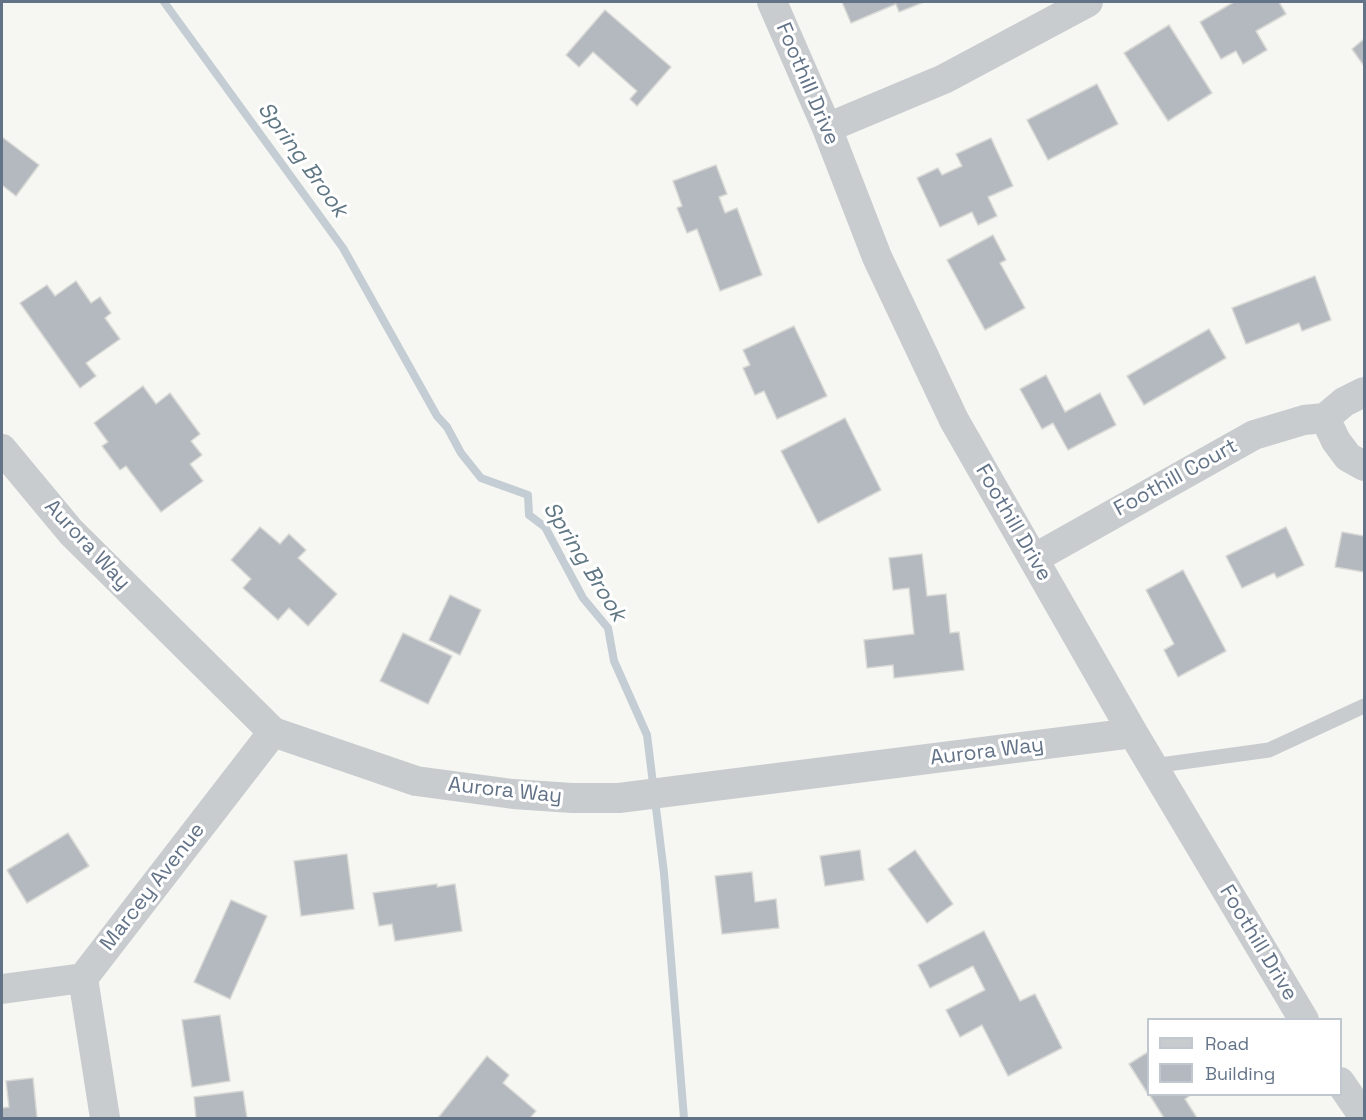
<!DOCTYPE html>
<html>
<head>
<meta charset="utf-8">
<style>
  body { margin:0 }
  #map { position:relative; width:1366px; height:1120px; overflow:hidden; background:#f6f7f3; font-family:"Space Grotesk",sans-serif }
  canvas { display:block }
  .frame { position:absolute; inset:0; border:3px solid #637387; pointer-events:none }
  .legend { position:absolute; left:1147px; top:1018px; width:195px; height:78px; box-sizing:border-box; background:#fff; border:2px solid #c1c7cf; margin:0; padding:8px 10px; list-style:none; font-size:18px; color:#637387 }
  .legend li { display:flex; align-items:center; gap:12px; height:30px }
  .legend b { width:30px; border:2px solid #c1c7cf }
</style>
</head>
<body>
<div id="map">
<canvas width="1366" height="1120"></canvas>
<div class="frame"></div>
<ul class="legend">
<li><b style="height:8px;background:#c9cccf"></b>Road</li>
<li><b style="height:16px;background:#b3b9bf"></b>Building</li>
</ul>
</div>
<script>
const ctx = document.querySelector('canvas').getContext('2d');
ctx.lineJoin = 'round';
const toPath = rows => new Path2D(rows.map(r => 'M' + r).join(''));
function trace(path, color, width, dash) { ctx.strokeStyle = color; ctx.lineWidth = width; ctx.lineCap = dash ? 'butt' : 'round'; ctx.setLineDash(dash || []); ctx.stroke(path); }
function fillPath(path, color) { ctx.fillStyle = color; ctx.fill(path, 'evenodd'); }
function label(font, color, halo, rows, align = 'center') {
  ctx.font = font + ' "Space Grotesk",sans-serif'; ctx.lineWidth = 6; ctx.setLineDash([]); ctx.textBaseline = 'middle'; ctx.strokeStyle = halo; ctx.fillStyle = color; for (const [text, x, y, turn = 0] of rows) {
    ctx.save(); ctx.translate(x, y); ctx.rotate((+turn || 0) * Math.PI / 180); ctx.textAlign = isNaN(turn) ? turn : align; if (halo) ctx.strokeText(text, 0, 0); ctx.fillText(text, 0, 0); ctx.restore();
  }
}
trace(toPath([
  [164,2,343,248,437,416,447,427,461,453,481,478,528,495,529,515,545,527,583,598,608,628,614,661,647,735,664,873,684,1118]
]), '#c4cdd3', 8);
const building = toPath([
  [842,2,924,2,899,12,896,4,851,23,842,2],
  [1234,2,1279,2,1286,14,1256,31,1267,50,1243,64,1236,51,1221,59,1200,22,1234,2],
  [605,10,671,67,637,106,630,99,637,91,593,52,579,67,566,55,605,10],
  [1169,25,1212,93,1168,121,1124,53,1169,25],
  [1364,39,1364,66,1352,49,1364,39],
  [1097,84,1118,124,1048,160,1027,120,1097,84],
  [2,137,39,165,16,196,2,185,2,137],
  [991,138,1013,186,988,197,997,216,978,225,972,212,940,227,917,178,938,168,942,175,962,166,956,154,991,138],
  [716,165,727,194,719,197,725,213,737,208,762,275,720,291,697,229,687,233,677,208,682,206,673,181,716,165],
  [993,235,1006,260,1000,263,1025,308,985,330,947,260,993,235],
  [1315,276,1331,320,1302,331,1299,323,1246,344,1232,308,1315,276],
  [76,281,91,303,100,297,111,313,105,318,120,339,86,363,96,376,80,388,20,303,47,285,55,296,76,281],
  [794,326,827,396,777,419,764,391,755,395,743,368,750,365,743,350,794,326],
  [1209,329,1226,358,1144,405,1127,376,1209,329],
  [1046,375,1065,412,1100,393,1116,425,1068,450,1053,423,1042,429,1020,389,1046,375],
  [143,386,156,404,170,393,200,434,191,441,202,455,190,464,203,481,161,512,126,466,120,470,102,446,108,442,94,423,143,386],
  [845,418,881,490,818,523,781,451,845,418],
  [260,527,280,544,289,534,306,550,298,558,337,594,308,626,289,608,278,620,243,588,251,579,231,560,260,527],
  [1286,527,1304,565,1277,578,1274,573,1242,588,1226,556,1286,527],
  [1342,532,1364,536,1364,572,1335,567,1342,532],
  [922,554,927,596,946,594,950,633,959,632,964,670,894,678,893,665,867,668,864,640,914,634,909,588,893,590,889,558,922,554],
  [1183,570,1226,651,1178,677,1164,650,1174,644,1146,590,1183,570],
  [450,595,481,610,460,655,429,640,450,595],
  [403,633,452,656,428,704,380,681,403,633],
  [68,833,89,866,27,903,7,870,68,833],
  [860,850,864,880,825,886,820,856,860,850],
  [915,850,953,904,927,923,888,869,915,850],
  [347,854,354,909,301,916,294,861,347,854],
  [752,872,755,902,776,899,779,928,722,934,715,876,752,872],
  [437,884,437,887,455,884,462,931,395,941,392,924,379,926,373,893,437,884],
  [231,900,267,916,230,999,194,982,231,900],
  [984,931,1020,1001,1035,994,1062,1048,1008,1076,982,1025,960,1037,946,1010,985,990,973,966,930,988,918,965,984,931],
  [220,1015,230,1081,192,1087,182,1020,220,1015],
  [1148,1052,1148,1094,1129,1064,1148,1052],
  [487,1056,509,1075,503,1083,536,1111,530,1118,438,1118,487,1056],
  [33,1078,37,1118,2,1118,2,1108,9,1107,6,1081,33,1078],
  [243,1091,247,1118,196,1118,194,1097,243,1091],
  [1149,1094,1192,1094,1185,1099,1197,1118,1164,1118,1149,1094]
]);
fillPath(building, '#b3b9bf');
trace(building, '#d8d8d5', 1.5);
trace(toPath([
  [1153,766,1269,750,1364,706]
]), '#c9cccf', 15);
trace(toPath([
  [772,2,827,128,877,257,954,420,1133,733,1304,1020],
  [827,128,944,79,1088,2],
  [1325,418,1336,441,1348,457,1364,466],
  [2,449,71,532,273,732,416,781,513,794,572,798,619,798,1133,733],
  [1035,558,1254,435,1304,420,1325,418,1344,402,1364,392],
  [83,978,105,1118],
  [2,989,83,978,273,732],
  [1340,1082,1364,1117]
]), '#c9cccf', 30);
label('21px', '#637387', '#fff', [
  ["Foothill Drive",807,84,67],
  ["Foothill Court",1176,478,-29],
  ["Foothill Drive",1013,523,60],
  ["Aurora Way",87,545,47],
  ["Aurora Way",987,752,-7],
  ["Aurora Way",505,791,6],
  ["Marcey Avenue",153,887,-52],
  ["Foothill Drive",1258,943,59]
]);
label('italic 22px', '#5f7683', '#fff', [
  ["Spring Brook",302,160,54],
  ["Spring Brook",584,562,58]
]);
</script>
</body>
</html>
